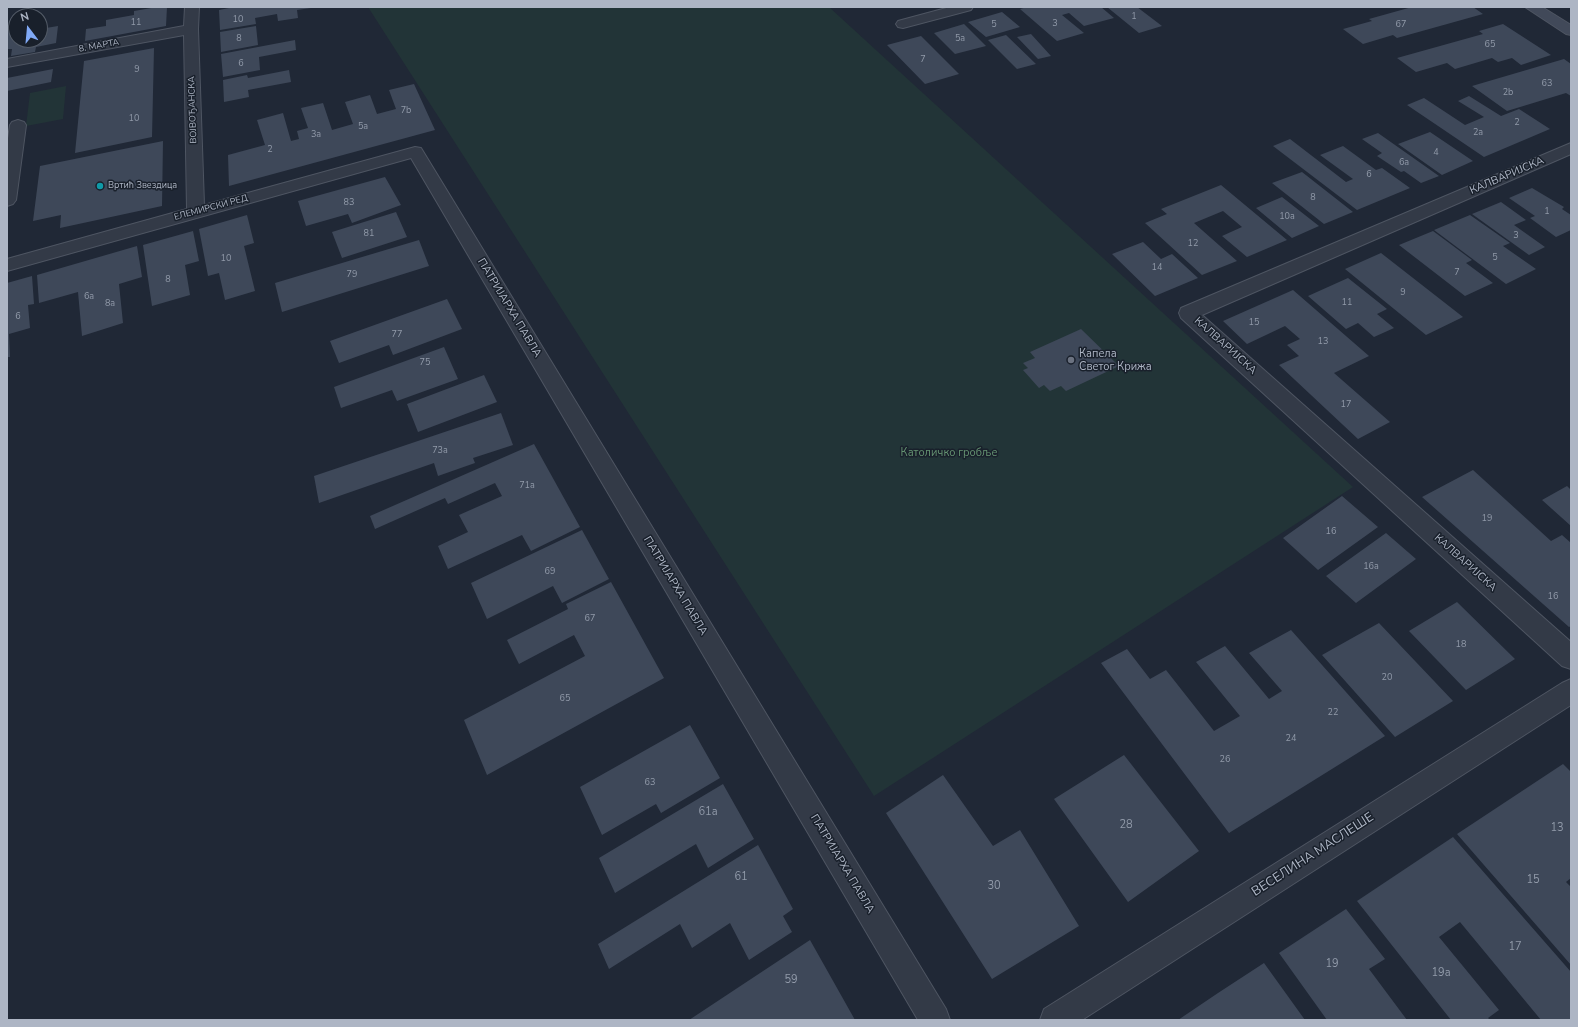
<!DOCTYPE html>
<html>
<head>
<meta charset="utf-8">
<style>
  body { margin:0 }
  #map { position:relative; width:1578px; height:1027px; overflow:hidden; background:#202836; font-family:"Nunito Sans",sans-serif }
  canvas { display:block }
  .frame { position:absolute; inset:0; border:8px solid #adb5c4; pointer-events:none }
  .north { position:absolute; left:8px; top:8px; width:40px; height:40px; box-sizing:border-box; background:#19202b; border:1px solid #545c68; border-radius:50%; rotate:344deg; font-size:11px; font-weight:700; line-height:16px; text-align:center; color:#adb5c4 }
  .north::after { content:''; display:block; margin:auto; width:14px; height:18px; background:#80a9f6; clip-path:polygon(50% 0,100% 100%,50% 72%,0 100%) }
</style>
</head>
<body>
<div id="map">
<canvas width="1578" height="1027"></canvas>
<div class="frame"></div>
<div class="north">N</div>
</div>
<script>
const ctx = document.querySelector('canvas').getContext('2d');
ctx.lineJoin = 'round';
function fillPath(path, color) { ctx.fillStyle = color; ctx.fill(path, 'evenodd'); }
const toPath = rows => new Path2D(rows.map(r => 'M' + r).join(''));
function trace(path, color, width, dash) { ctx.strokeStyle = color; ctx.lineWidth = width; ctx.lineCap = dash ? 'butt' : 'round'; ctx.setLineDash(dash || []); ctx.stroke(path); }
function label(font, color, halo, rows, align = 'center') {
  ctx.font = font + ' "Nunito Sans",sans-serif'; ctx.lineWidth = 3; ctx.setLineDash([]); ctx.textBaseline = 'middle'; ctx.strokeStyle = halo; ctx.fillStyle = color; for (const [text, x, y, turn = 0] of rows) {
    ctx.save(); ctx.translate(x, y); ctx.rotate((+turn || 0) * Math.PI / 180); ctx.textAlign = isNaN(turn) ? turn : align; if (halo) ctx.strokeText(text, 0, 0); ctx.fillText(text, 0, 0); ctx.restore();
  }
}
fillPath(toPath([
  [368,7,829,7,1353,487,874,796],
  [66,86,63,119,26,126,30,93]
]), '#223437');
fillPath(toPath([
  [157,7,167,7,166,26,85,41,86,29,106,26,106,20,134,15,134,11],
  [234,7,311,7,311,8,297,10,298,18,278,21,277,14,255,18,256,24,220,30,219,10],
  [1027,7,1101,7,1114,18,1084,26,1069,13,1062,15,1084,33,1057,41,1020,9],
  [1107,7,1137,7,1162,26,1139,33],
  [1412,7,1473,7,1483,14,1397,38,1393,35,1363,44,1343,29,1372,21,1369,19],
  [1002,12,1020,27,986,37,968,22],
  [964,24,986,46,955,54,934,33],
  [1503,24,1551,55,1521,65,1512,58,1498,62,1492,58,1455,69,1447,63,1416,72,1397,58,1483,34,1479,31],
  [16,25,16,40,40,40,40,29,58,26,56,43,36,47,35,52,11,56,12,49,7,49,7,27],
  [256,26,258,45,221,52,220,32],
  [1031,34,1051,56,1038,59,1017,37],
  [1006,35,1036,64,1017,69,988,40],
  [921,36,959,74,925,84,887,45],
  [295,40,296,50,259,57,260,70,223,77,221,54],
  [154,48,152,137,75,153,84,61],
  [1564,59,1571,64,1571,96,1566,93,1507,111,1472,86],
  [53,69,51,82,7,91,7,78],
  [289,70,291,82,248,90,249,97,224,102,223,80,247,75,248,78],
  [414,84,435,130,229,186,228,155,265,145,257,120,283,113,291,141,299,139,297,131,308,128,301,108,323,103,332,130,353,124,345,102,370,95,377,114,396,109,389,90],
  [1469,96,1501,116,1519,109,1550,129,1484,157,1407,105,1424,98,1465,125,1484,117,1458,101],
  [1430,132,1473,161,1442,175,1398,144],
  [1378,133,1439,176,1421,183,1404,171,1401,172,1377,156,1382,153,1362,139],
  [1290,139,1346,182,1353,179,1320,155,1343,146,1376,170,1382,168,1410,188,1357,210,1273,146],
  [163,141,162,206,60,228,61,215,33,221,40,166],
  [1302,172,1353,212,1324,224,1272,183],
  [385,177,401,205,352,223,348,214,306,226,298,201],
  [1221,185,1287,240,1247,257,1222,236,1242,227,1223,211,1194,223,1237,261,1202,275,1145,223,1167,214,1161,209],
  [1532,188,1564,207,1562,209,1571,215,1571,230,1556,237,1530,218,1535,216,1509,198],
  [1282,197,1319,226,1292,238,1256,208],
  [1501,202,1526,220,1514,225,1545,247,1529,255,1472,214],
  [396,212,407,237,342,258,332,232],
  [247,215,254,243,244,246,255,291,225,300,219,273,208,276,199,229],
  [1470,215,1510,243,1503,246,1536,269,1506,284,1434,230],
  [193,231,199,261,185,265,190,295,152,306,143,245],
  [1433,231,1472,260,1466,263,1493,283,1465,296,1399,245],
  [419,240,429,266,282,312,275,283],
  [1143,242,1161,259,1172,254,1198,278,1155,296,1112,254],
  [137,246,142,277,119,284,123,323,82,336,78,292,39,303,37,275],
  [1381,253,1463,317,1426,335,1345,269],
  [32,276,34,304,28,305,30,328,9,334,10,357,7,357,7,283],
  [1348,278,1387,309,1377,314,1394,328,1374,337,1358,323,1346,329,1308,296],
  [1293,290,1369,356,1334,373,1390,422,1358,439,1279,365,1299,356,1287,345,1300,339,1285,326,1247,344,1223,321],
  [447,299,462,329,393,355,389,345,339,363,330,341],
  [1081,329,1119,366,1066,391,1061,386,1050,391,1044,385,1039,388,1023,370,1028,368,1023,363,1035,358,1030,352],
  [444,347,458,379,397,401,392,390,341,408,334,387],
  [484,375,497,402,418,432,407,404],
  [501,413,513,445,473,458,475,463,438,476,434,463,319,503,314,476],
  [534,444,580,527,531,551,522,535,448,569,438,546,468,532,459,515,502,496,495,483,448,504,445,498,375,529,370,516],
  [1473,470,1551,541,1562,535,1571,543,1571,626,1569,627,1422,497],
  [1567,486,1571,490,1571,526,1542,500],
  [1342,496,1378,527,1318,570,1283,538],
  [582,530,609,579,562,603,553,586,487,619,471,583],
  [1386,533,1416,559,1356,603,1326,576],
  [611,582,664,678,487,775,464,720,585,656,574,635,519,664,507,640,568,609,566,604],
  [1457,602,1515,659,1466,690,1409,631],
  [1379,623,1453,701,1395,737,1322,655],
  [1291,630,1385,736,1229,833,1101,663,1127,649,1150,679,1166,670,1214,731,1240,716,1196,662,1225,646,1269,699,1282,691,1249,653],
  [690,725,720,778,661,813,656,804,602,835,580,787],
  [1124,755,1199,851,1128,902,1054,799],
  [1563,764,1571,772,1571,878,1566,882,1571,887,1571,965,1457,834],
  [943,775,993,846,1020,830,1079,926,992,979,886,813],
  [723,784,754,839,708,868,696,844,615,893,599,858],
  [1453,837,1571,972,1571,1020,1541,1020,1460,922,1439,937,1499,1010,1488,1018,1490,1020,1451,1020,1357,901],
  [758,845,793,909,783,916,792,932,749,960,730,923,692,948,680,924,609,969,598,944],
  [1346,909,1385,959,1369,969,1407,1020,1327,1020,1279,953],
  [810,940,855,1020,689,1020],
  [1264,963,1305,1020,1178,1020,1218,993]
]), '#3e4859');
const street = toPath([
  [185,7,199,7,198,29,204,205,415,147,421,148,946,1009,950,1020,918,1020,411,158,7,271,7,259,187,209,184,35,7,67,7,59,184,26,185,7],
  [950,7,973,7,971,10,903,28,898,27,896,24,898,21,950,7],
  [18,120,24,122,26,125,16,200,13,204,7,206,7,145,10,125,12,122,18,120],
  [1571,143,1571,154,1202,315,1571,642,1571,669,1562,666,1181,318,1179,313,1181,308,1571,143],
  [1571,679,1571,705,1082,1020,1040,1020,1044,1009,1562,683,1571,679]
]);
const secondary = toPath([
  [1525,7,1542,7,1571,25,1571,35,1566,34,1525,7]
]);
trace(street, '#4e5562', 2);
trace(secondary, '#4e5562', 2);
fillPath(street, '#333a47');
fillPath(secondary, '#414959');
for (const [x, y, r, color] of [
  [100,186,4,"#0f9aa8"],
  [1071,360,4,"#6b7280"]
]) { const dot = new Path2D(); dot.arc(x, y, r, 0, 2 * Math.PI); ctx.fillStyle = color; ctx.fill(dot); trace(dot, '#19202b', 1.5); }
label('9px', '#919aa9', null, [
  ["1",1134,17],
  ["10",238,20],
  ["11",136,23],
  ["3",1055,24],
  ["5",994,25],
  ["67",1401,25],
  ["8",239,39],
  ["5a",960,39],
  ["65",1490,45],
  ["7",923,60],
  ["6",241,64],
  ["9",137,70],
  ["63",1547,84],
  ["2b",1508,93],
  ["7b",406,111],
  ["10",134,119],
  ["2",1517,123],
  ["5a",363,127],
  ["2a",1478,133],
  ["3a",316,135],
  ["2",270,150],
  ["4",1436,153],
  ["6a",1404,163],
  ["6",1369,175],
  ["8",1313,198],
  ["83",349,203],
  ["1",1547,212],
  ["10a",1287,217],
  ["81",369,234],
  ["3",1516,236],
  ["12",1193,244],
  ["5",1495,258],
  ["10",226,259],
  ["14",1157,268],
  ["7",1457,273],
  ["79",352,275],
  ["8",168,280],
  ["9",1403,293],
  ["6a",89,297],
  ["11",1347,303],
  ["8a",110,304],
  ["6",18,317],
  ["15",1254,323],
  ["77",397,335],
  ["13",1323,342],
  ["75",425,363],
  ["17",1346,405],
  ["73a",440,451],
  ["71a",527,486],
  ["19",1487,519],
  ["16",1331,532],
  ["16a",1371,567],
  ["69",550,572],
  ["16",1553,597],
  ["67",590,619],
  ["18",1461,645],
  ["20",1387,678],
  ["65",565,699],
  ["22",1333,713],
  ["24",1291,739],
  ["26",1225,760],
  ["63",650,783]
]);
label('9px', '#adb5c4', '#19202b', [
  ["8. МАРТА",99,46,-10],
  ["ВОЈВОЂАНСКА",193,110,-92],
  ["ЕЛЕМИРСКИ РЕД",211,208,-15]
]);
label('9px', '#adb5c4', '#19202b', [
  ["Вртић Звездица",108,186]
], 'left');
label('11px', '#adb5c4', '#19202b', [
  ["КАЛВАРИЈСКА",1507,176,-23],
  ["ПАТРИЈАРХА ПАВЛА",509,308,59],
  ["КАЛВАРИЈСКА",1225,346,42],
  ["КАЛВАРИЈСКА",1465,563,42],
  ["ПАТРИЈАРХА ПАВЛА",675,586,59],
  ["ПАТРИЈАРХА ПАВЛА",842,864,59]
]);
label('11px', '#adb5c4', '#19202b', [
  ["Капела",1079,354],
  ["Светог Крижа",1079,367]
], 'left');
label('11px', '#659372', '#19202b', [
  ["Католичко гробље",949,453]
]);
label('11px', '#919aa9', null, [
  ["61a",708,812],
  ["28",1126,825],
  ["13",1557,828],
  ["61",741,877],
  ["15",1533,880],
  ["30",994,886],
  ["17",1515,947],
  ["19",1332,964],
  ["19a",1441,973],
  ["59",791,980]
]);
label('13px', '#adb5c4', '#19202b', [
  ["ВЕСЕЛИНА МАСЛЕШЕ",1313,855,-33]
]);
</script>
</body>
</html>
